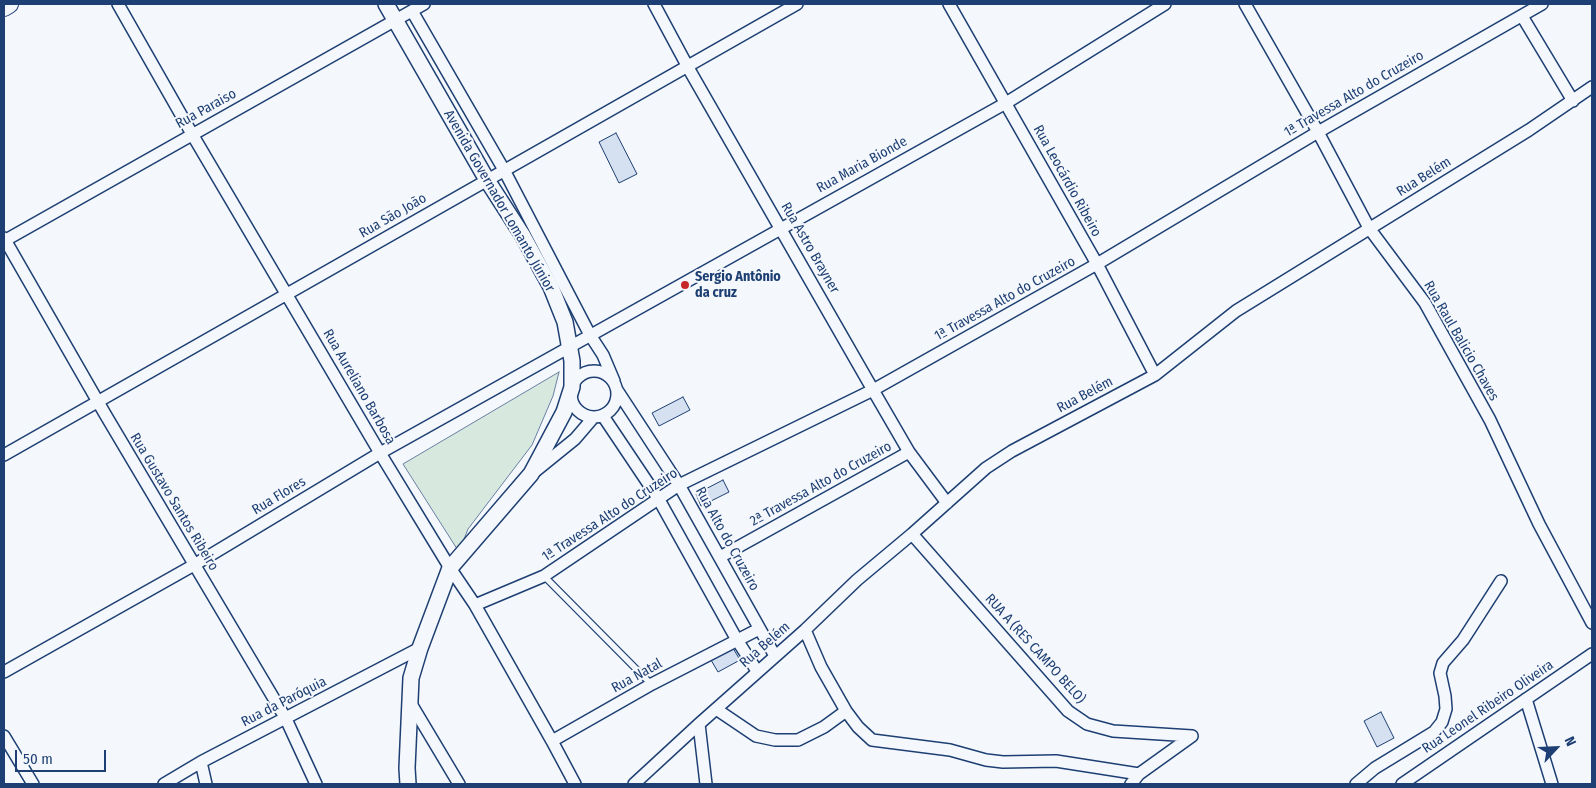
<!DOCTYPE html>
<html>
<head>
<meta charset="utf-8">
<style>
  body { margin:0 }
  #map { position:relative; width:1596px; height:788px; overflow:hidden; background:#f4f7fb; font-family:"Fira Sans Condensed",sans-serif }
  canvas { display:block }
  .frame { position:absolute; inset:0; border:5px solid #1d3f73; pointer-events:none }
  .north { position:absolute; left:1531px; top:723px; width:50px; height:50px; -webkit-text-stroke:4px #f4f7fb; paint-order:stroke; rotate:65deg; font-size:14px; font-weight:700; line-height:20px; text-align:center; color:#1d3f73 }
  .north::after { content:''; display:block; margin:auto; width:18px; height:22px; background:#1d3f73; clip-path:polygon(50% 0,100% 100%,50% 72%,0 100%) }
  .scale { position:absolute; left:15px; top:750px; width:91px; height:22px; box-sizing:border-box; border:2px solid #1d3f73; border-top:0; padding-left:6px; font-size:15px; line-height:18px; white-space:nowrap; color:#1d3f73; -webkit-text-stroke:4px #f4f7fb; paint-order:stroke }
</style>
</head>
<body>
<div id="map">
<canvas width="1596" height="788"></canvas>
<div class="frame"></div>
<div class="north">N</div>
<div class="scale">50 m</div>
</div>
<script>
const ctx = document.querySelector('canvas').getContext('2d');
ctx.lineJoin = 'round';
function fillPath(path, color) { ctx.fillStyle = color; ctx.fill(path, 'evenodd'); }
const toPath = rows => new Path2D(rows.map(r => 'M' + r).join(''));
function trace(path, color, width, dash) { ctx.strokeStyle = color; ctx.lineWidth = width; ctx.lineCap = dash ? 'butt' : 'round'; ctx.setLineDash(dash || []); ctx.stroke(path); }
function label(font, color, halo, rows, align = 'center') {
  ctx.font = font + ' "Fira Sans Condensed",sans-serif'; ctx.lineWidth = 4; ctx.setLineDash([]); ctx.textBaseline = 'middle'; ctx.strokeStyle = halo; ctx.fillStyle = color; for (const [text, x, y, turn = 0] of rows) {
    ctx.save(); ctx.translate(x, y); ctx.rotate((+turn || 0) * Math.PI / 180); ctx.textAlign = isNaN(turn) ? turn : align; if (halo) ctx.strokeText(text, 0, 0); ctx.fillText(text, 0, 0); ctx.restore();
  }
}
const green = toPath([
  [559,372,553,396,532,445,468,529,459,552,403,464,559,372]
]);
fillPath(green, '#d7e8df');
trace(green, '#687fa3', 1);
const building = toPath([
  [616,133,637,174,619,183,599,142,616,133],
  [683,397,690,410,659,426,652,413,683,397],
  [723,480,729,492,701,506,696,494,723,480],
  [733,648,740,660,718,672,711,660,733,648],
  [1381,712,1394,738,1377,747,1364,721,1381,712]
]);
fillPath(building, '#d5e0f0');
trace(building, '#1d3f73', 1);
const service = toPath([
  [544,576,651,684]
]);
const minor = toPath([
  [118,4,192,134,380,453,450,568,475,605,552,741,575,784],
  [654,4,690,71,873,390,909,452,947,503],
  [949,4,1097,264,1155,375],
  [1245,4,1318,132,1369,228,1425,303,1490,420,1539,524,1592,623],
  [412,11,504,170,590,335,603,355,614,381],
  [1522,16,1573,101],
  [4,238,105,414,286,719,316,784],
  [4,241,424,4],
  '571 394a23 23 0 1 1 46 0a23 23 0 1 1-46 0Z',
  [617,390,679,485,775,656],
  [603,416,658,498,737,640,757,671],
  [4,455,797,4],
  [533,473,575,439,593,418],
  [912,534,1068,711,1087,724,1113,731,1192,736],
  [720,557,909,452],
  [475,605,544,576,679,485,873,390,1097,264,1318,132,1542,4],
  [805,630,821,667,846,711,858,727,872,740,950,750,986,760,1003,762,1056,761,1139,774],
  [4,672,194,565,380,453,1006,103,1165,4],
  [1526,699,1552,784],
  [410,702,459,784],
  [716,709,756,736,775,740,798,740,824,727,846,711],
  [699,724,706,784],
  [4,736,33,784],
  [552,741,652,684,759,629],
  [201,762,206,784],
  [164,784,201,762,420,648],
  [634,784,699,724,805,630,857,580,912,534,986,468,1012,451,1155,375,1236,311,1529,130,1592,87],
  [1131,784,1139,774,1192,736],
  [1356,784,1375,768,1434,732,1442,722,1446,709,1445,696,1440,673,1443,663,1463,640,1501,581],
  [1402,784,1592,654]
]);
const secondary = toPath([
  [386,4,487,180,523,236,551,287,565,322,572,361,572,387,564,412,531,474,450,568,420,648,411,678,407,768,408,784]
]);
const primary = toPath([
  [4,7,9,4]
]);
trace(service, '#1d3f73', 8);
trace(minor, '#1d3f73', 14);
trace(secondary, '#1d3f73', 18);
trace(primary, '#1d3f73', 20);
trace(service, '#f4f7fb', 5.5);
trace(minor, '#f4f7fb', 11);
trace(secondary, '#f4f7fb', 15);
trace(primary, '#f4f7fb', 18);
for (const [x, y, r, color] of [
  [685,285,5,"#c62828"]
]) { const dot = new Path2D(); dot.arc(x, y, r, 0, 2 * Math.PI); ctx.fillStyle = color; ctx.fill(dot); trace(dot, '#f4f7fb', 2); }
label('14px', '#1d3f73', '#f4f7fb', [
  ["1ª Travessa Alto do Cruzeiro",1354,94,-30],
  ["Rua Paraiso",206,109,-29],
  ["Rua Maria Bionde",862,165,-29],
  ["Rua Belém",1424,177,-32],
  ["Rua Leocárdio Ribeiro",1067,181,61],
  ["Avenida Governador Lomanto Júnior",499,201,60],
  ["Rua São João",393,216,-30],
  ["Rua Astro Brayner",810,248,60],
  ["1ª Travessa Alto do Cruzeiro",1005,299,-29],
  ["Rua Raul Balicio Chaves",1461,341,60],
  ["Rua Aureliano Barbosa",359,387,60],
  ["Rua Belém",1085,395,-28],
  ["2ª Travessa Alto do Cruzeiro",821,484,-29],
  ["Rua Flores",279,496,-31],
  ["Rua Gustavo Santos Ribeiro",174,502,59],
  ["1ª Travessa Alto do Cruzeiro",610,515,-33],
  ["Rua Alto do Cruzeiro",727,539,61],
  ["Rua Belém",765,645,-41],
  ["RUA A (RES CAMPO BELO)",1035,649,48],
  ["Rua Natal",637,676,-29],
  ["Rua da Paróquia",284,702,-27],
  ["Rua Leonel Ribeiro Oliveira",1488,707,-34]
]);
label('bold 14px', '#1d3f73', '#f4f7fb', [
  ["Sergio Antônio",695,277],
  ["da cruz",695,293]
], 'left');
</script>
</body>
</html>
